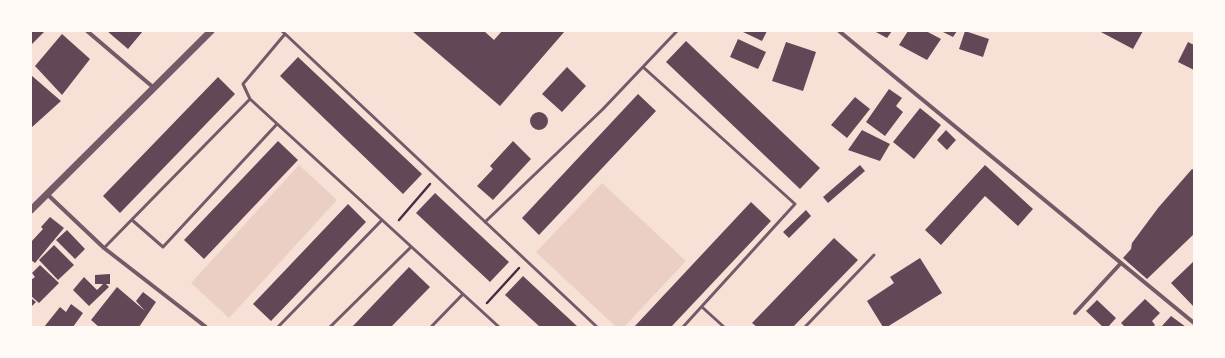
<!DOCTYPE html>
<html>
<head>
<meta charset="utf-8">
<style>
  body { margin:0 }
  #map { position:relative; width:1225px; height:358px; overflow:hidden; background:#f7e1d7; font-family:"Work Sans",sans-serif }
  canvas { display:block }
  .frame { position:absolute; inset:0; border:32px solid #fffaf5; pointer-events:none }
</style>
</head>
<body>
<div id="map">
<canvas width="1225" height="358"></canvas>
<div class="frame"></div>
</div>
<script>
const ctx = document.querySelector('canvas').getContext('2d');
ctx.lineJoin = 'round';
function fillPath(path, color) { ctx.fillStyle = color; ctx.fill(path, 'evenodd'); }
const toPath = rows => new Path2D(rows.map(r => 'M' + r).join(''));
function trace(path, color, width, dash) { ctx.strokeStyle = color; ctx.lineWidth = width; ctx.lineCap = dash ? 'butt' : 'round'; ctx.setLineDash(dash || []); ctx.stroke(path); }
fillPath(toPath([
  [299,165,337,200,229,318,191,283],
  [602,183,686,261,624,327,616,327,536,252]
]), '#ebcfc5');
fillPath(toPath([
  [31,31,45,31,31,45],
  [107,31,143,31,128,49],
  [412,31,484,31,494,40,502,31,565,31,500,106],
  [741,31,767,31,762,41],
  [874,31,892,31,887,38],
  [908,31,926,31,941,39,927,60,899,45],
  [941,31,957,31,953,37],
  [965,31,989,39,983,57,959,49],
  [1099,31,1143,31,1133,49],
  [62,34,90,59,62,95,35,66],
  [738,39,766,52,758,69,730,57],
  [686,41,820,168,800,189,666,62],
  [786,42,816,52,803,91,772,81],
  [1188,42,1194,45,1194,70,1178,62],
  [298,57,422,174,403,194,280,76],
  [567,67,586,86,562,112,542,94],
  [31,75,61,101,31,128],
  [218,77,235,94,120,213,103,196],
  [889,89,902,98,896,106,903,112,885,136,866,122],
  [638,94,656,111,539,235,522,218],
  [855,97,870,109,847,138,831,125],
  [920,108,941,125,914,159,893,142],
  '530 121a9 9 0 1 1 18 0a9 9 0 1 1-18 0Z',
  [862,130,890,144,880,161,848,150],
  [946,130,956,140,947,150,937,140],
  [278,141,298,160,204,259,184,240],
  [513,141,531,159,493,200,477,186,493,169,490,166],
  [860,165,865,171,828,203,823,197],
  [985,165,1033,209,1018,226,985,196,941,245,925,230],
  [1192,169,1194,170,1194,234,1147,279,1123,258,1131,249,1132,243,1158,208],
  [435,193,509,262,490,282,416,213],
  [751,202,771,221,671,327,634,327],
  [348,204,366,222,271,321,253,304],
  [806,210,811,216,789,238,783,232],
  [50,217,64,228,35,263,31,260,31,242,43,229,41,227],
  [67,230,85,249,75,259,56,240],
  [834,238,858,260,793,327,757,327,752,323],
  [54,245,74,265,58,280,39,260],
  [920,258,942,293,887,327,883,327,867,301,894,283,890,277],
  [1194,261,1194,307,1171,283],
  [40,265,59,283,39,303,31,296,31,280,35,277,32,273],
  [409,267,430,287,391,327,352,327],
  [110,274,110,284,106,284,109,287,89,306,73,290,84,277,97,290,103,284,95,284,95,275],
  [523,276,578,327,540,327,505,295],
  [117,287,145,311,136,301,143,292,156,302,139,327,99,327,91,320],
  [31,298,36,302,31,307],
  [1145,299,1160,313,1152,321,1155,325,1153,327,1125,327,1121,323],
  [1097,300,1116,318,1108,327,1103,327,1086,311],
  [71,304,83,313,73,327,44,327,60,307,66,312],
  [1171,316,1186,327,1161,327]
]), '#644757');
trace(toPath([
  [399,220,430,184],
  [487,303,519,268]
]), '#4a2c40', 2.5);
trace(toPath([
  [282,31,597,327],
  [285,34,243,84,250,99,499,327],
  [643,67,795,204,683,327],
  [132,220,163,247,277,124],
  [485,222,603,109,677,31],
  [104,248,250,99],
  [702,307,724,327],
  [278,327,382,220],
  [330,327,411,247],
  [431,327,463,294],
  [805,327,874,255]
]), '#755966', 3);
trace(toPath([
  [87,31,154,88],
  [839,31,1194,323],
  [47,194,104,248,206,327],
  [1075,313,1121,263]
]), '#755966', 4);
trace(toPath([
  [31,210,211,31]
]), '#755966', 7);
</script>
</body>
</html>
